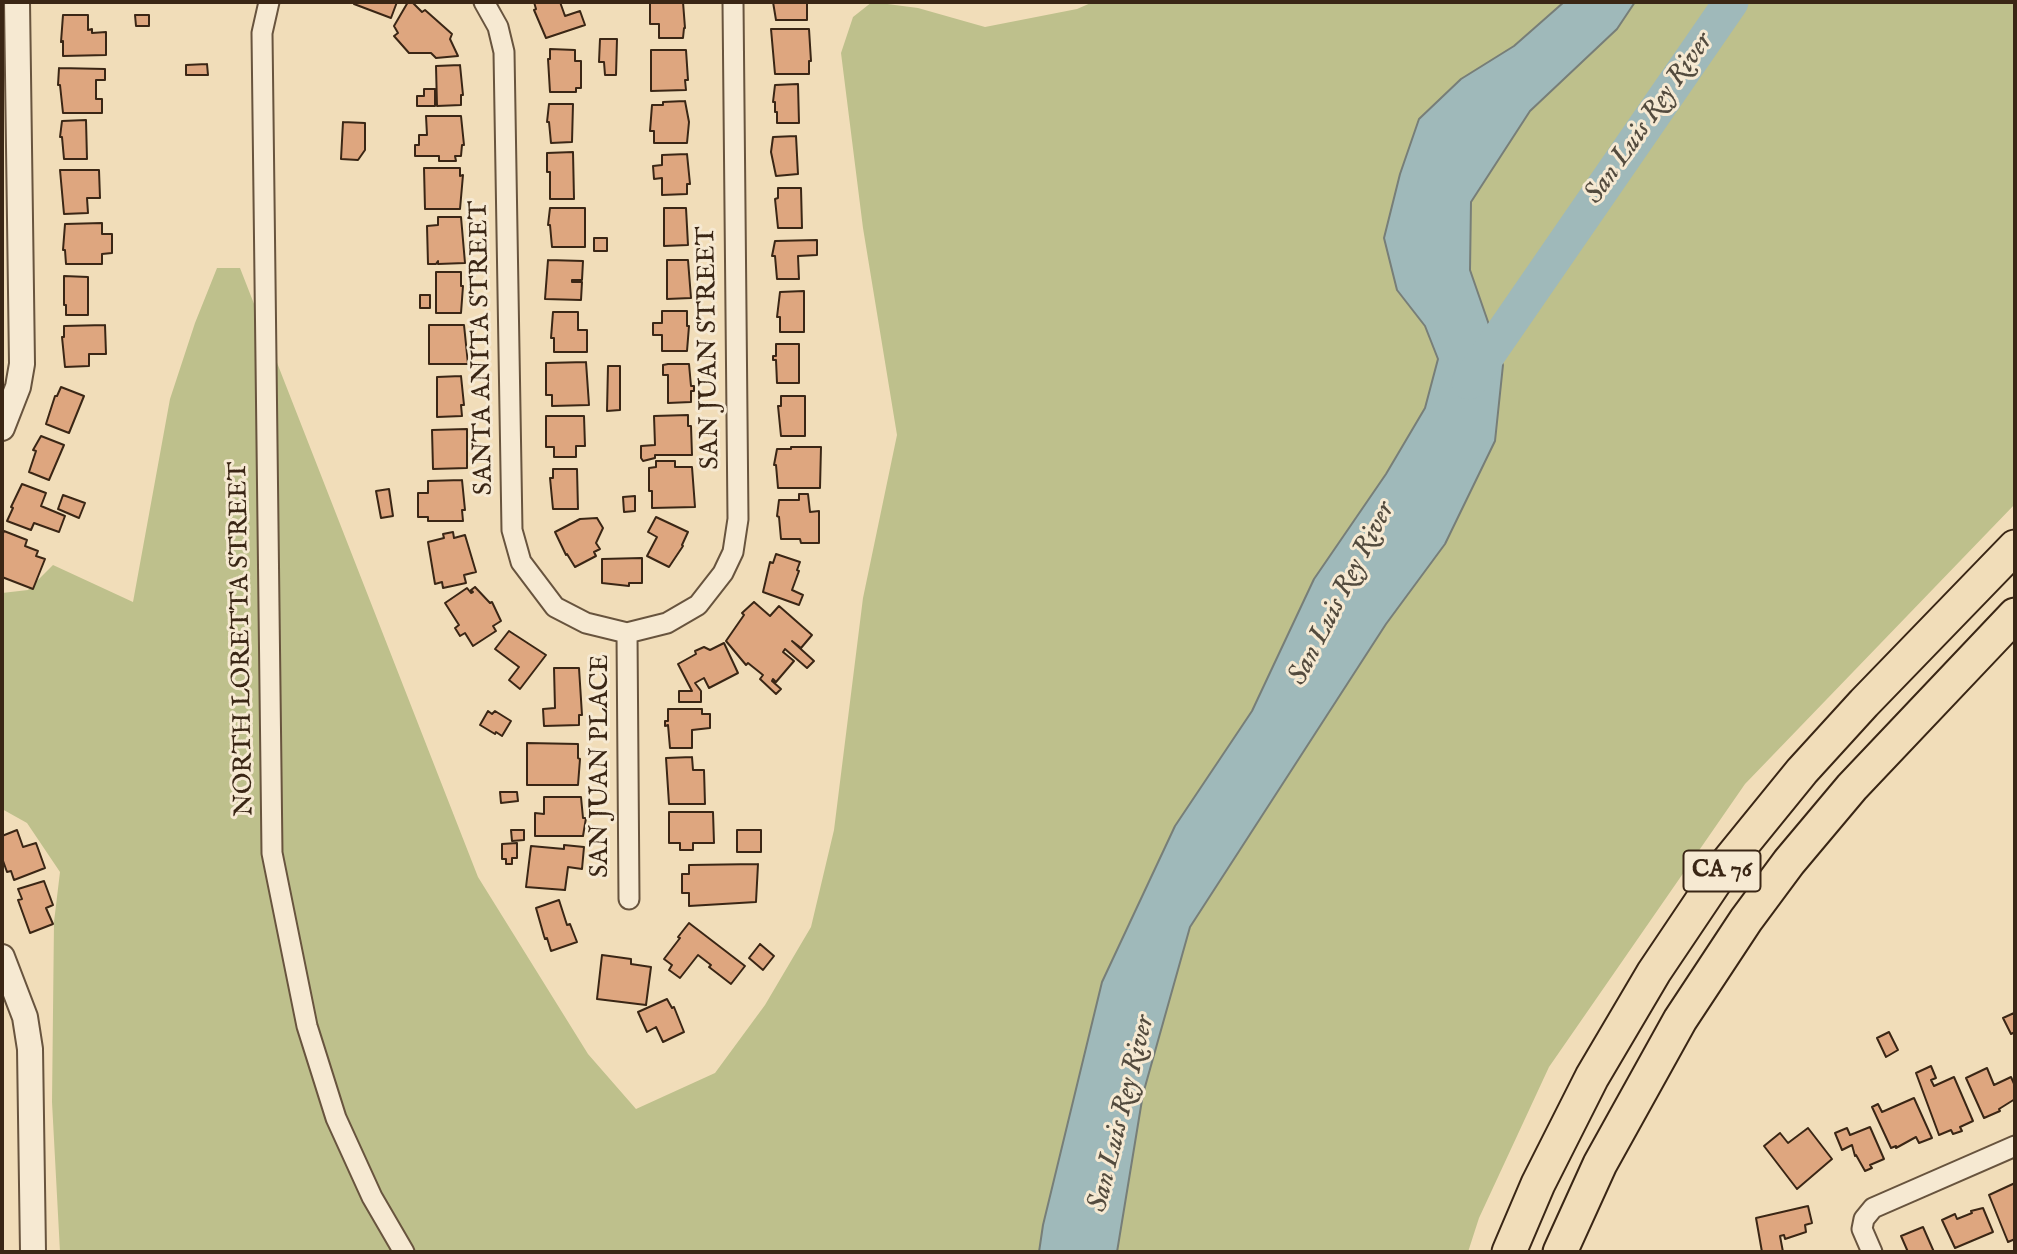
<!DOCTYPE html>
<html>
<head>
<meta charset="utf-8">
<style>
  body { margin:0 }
  #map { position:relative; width:2017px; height:1254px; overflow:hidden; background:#f1ddb9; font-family:"IM FELL English",serif }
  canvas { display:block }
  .frame { position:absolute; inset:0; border:4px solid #3a2615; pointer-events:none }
</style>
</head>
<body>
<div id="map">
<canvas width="2017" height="1254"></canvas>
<div class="frame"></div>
</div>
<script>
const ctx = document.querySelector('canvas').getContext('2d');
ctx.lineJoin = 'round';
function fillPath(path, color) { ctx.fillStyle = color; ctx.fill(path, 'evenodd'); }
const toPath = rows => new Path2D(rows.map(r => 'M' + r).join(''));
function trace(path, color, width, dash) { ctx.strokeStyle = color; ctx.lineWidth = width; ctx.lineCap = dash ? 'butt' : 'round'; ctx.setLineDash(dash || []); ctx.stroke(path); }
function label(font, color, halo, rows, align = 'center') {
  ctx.font = font + ' "IM FELL English",serif'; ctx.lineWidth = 6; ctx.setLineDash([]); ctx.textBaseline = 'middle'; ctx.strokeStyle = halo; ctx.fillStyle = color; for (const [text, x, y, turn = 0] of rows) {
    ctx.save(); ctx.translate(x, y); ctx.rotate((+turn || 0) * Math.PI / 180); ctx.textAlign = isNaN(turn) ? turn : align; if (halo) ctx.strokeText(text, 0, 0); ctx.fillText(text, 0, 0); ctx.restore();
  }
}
fillPath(toPath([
  [872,2,918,8,985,27,1077,9,1093,2,1564,2,1514,46,1461,79,1419,120,1400,174,1384,238,1397,290,1425,326,1438,359,1425,408,1386,474,1314,579,1252,711,1175,826,1102,982,1043,1225,1039,1252,60,1252,52,1102,54,922,60,872,27,823,2,809,2,593,28,590,53,565,133,602,170,399,195,323,217,268,240,268,478,877,588,1054,636,1109,715,1073,765,1005,811,927,834,830,863,598,897,435,863,228,841,53,853,17],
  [1635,2,2015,2,2015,504,1745,784,1549,1067,1479,1218,1468,1252,1117,1252,1143,1094,1190,927,1386,624,1445,544,1503,365,1470,270,1471,202,1530,111,1617,29]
]), '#bec08c');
const water = toPath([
  [1564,2,1635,2,1617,29,1530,111,1471,202,1470,270,1503,365,1495,441,1445,544,1386,624,1190,927,1143,1094,1117,1252,1039,1252,1043,1225,1102,982,1175,826,1252,711,1314,579,1386,474,1425,408,1438,359,1425,326,1397,290,1384,238,1400,174,1419,119,1461,79,1514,46,1564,2]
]);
fillPath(water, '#9fb9ba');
trace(water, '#777e78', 2);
trace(toPath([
  [1469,382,1731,2]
]), '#9fb9ba', 35);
const building = toPath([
  [355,2,397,2,391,18,354,4,355,2],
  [408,2,412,2,422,12,425,10,452,34,450,39,458,56,436,58,431,53,409,53,394,36,398,33,394,26,408,2],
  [534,2,560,2,565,16,580,11,585,25,546,38,534,10,536,9,534,2],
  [650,2,683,2,685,28,684,28,683,38,659,38,659,24,650,24,650,2],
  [773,2,807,2,807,20,776,20,773,2],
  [63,15,88,15,88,30,92,29,92,33,106,32,106,55,63,56,63,41,61,42,63,15],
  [135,15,149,15,149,26,136,26,135,15],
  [771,29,809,29,811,61,809,61,809,74,775,74,771,29],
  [600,39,617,39,616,75,605,75,604,62,599,62,600,39],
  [550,49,575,50,575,61,581,61,581,88,576,88,576,92,550,92,548,59,550,59,550,49],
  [651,50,686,50,688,80,685,80,686,90,651,91,651,50],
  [207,64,208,75,186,75,186,65,207,64],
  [460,65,463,95,461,95,461,105,437,106,436,66,460,65],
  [59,68,105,69,105,80,96,80,96,99,102,99,102,113,63,113,60,85,58,85,59,68],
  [798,84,799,123,777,123,777,112,775,112,775,102,773,102,775,85,798,84],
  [424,89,435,89,435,106,417,106,417,96,424,96,424,89],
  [685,101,689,122,687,143,654,143,654,131,650,131,652,105,663,105,663,102,685,101],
  [549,104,573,104,572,142,551,143,549,122,547,122,549,104],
  [426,116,461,116,464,145,462,145,461,156,455,156,456,161,439,161,439,156,415,156,415,145,419,145,419,135,427,135,426,116],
  [86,120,87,159,64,159,62,137,60,137,62,121,86,120],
  [343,122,365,123,365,150,358,160,341,159,343,122],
  [796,136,798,174,776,176,771,152,773,137,796,136],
  [573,152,574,199,550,199,550,172,547,172,547,153,573,152],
  [687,154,690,184,687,184,687,194,662,195,662,178,654,179,653,166,662,165,662,155,687,154],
  [424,168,460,168,460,176,463,175,460,209,425,209,424,168],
  [60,170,99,170,100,198,87,198,88,213,64,214,60,170],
  [778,188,801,188,802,228,778,228,775,199,778,198,778,188],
  [550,208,585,208,585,247,552,247,550,225,548,225,550,208],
  [664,208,686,208,688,245,664,246,664,208],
  [438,217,461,217,465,263,438,264,438,261,436,264,428,264,427,226,438,225,438,217],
  [102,223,102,234,112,234,112,253,102,254,102,264,66,264,65,250,63,250,65,224,102,223],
  [594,238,607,238,607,251,594,251,594,238],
  [817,240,817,255,798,256,799,279,777,279,775,256,772,256,775,241,817,240],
  [548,260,583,261,582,280,572,280,572,282,582,282,581,300,545,299,548,260],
  [667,260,688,260,691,298,667,299,667,260],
  [436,272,461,272,461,286,463,286,461,313,436,313,436,272],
  [64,276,88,277,88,315,66,315,66,305,64,305,64,276],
  [804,291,804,332,780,332,780,317,777,317,780,292,804,291],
  [420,295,430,295,430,308,420,308,420,295],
  [662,311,687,311,687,326,689,326,687,351,662,351,662,335,653,335,653,323,662,323,662,311],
  [553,312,578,312,578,330,587,330,587,352,554,352,554,338,551,338,553,312],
  [105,325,106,354,89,354,89,366,65,367,62,337,64,337,64,326,105,325],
  [429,325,464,325,468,364,429,364,429,325],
  [776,344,799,344,799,383,777,383,776,360,773,360,773,356,776,356,776,344],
  [586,362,589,405,552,406,552,395,546,395,546,363,586,362],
  [668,364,689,364,691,386,694,386,694,391,691,391,691,402,668,403,668,375,663,375,663,365,668,364],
  [608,366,620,366,620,410,607,411,608,366],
  [461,376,464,405,461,405,462,416,437,417,437,377,461,376],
  [61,387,84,396,69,433,46,424,55,396,57,396,61,387],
  [781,396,805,396,805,436,781,436,778,406,781,406,781,396],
  [688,415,688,426,691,426,692,455,655,455,655,458,643,461,641,458,641,446,655,445,654,416,688,415],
  [546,416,584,416,585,446,576,446,576,457,554,457,554,447,546,447,546,416],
  [467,429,467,468,433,469,432,430,467,429],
  [41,436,64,445,49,480,29,472,36,451,33,450,41,436],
  [791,447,821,447,820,488,778,488,776,465,774,465,777,449,791,449,791,447],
  [656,461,675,461,675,467,692,467,695,507,652,508,652,491,649,491,649,468,656,467,656,461],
  [553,469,577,469,578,509,553,509,550,478,553,478,553,469],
  [462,480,465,510,462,510,463,521,428,521,428,517,418,517,418,493,428,493,428,481,462,480],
  [22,484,46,493,41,506,65,516,59,532,34,523,31,530,7,521,13,508,11,507,22,484],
  [389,489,393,516,381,518,376,491,389,489],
  [799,494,808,494,810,512,819,511,819,543,801,543,800,539,781,539,779,517,777,516,779,500,799,500,799,494],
  [63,495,85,503,79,518,58,509,63,495],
  [635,496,635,511,624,512,623,497,635,496],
  [656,517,688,532,682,545,683,546,669,567,647,556,657,537,648,532,656,517],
  [597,518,603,528,596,543,600,549,594,552,596,556,575,567,567,554,566,555,555,532,580,519,597,518],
  [4,531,27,540,25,546,38,551,36,556,45,559,33,589,2,577,2,536,4,531],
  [453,532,454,538,465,535,476,572,464,575,466,583,443,588,442,582,435,584,428,542,444,538,443,534,453,532],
  [776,554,800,562,797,570,799,571,792,590,803,595,799,605,763,592,770,562,773,563,776,554],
  [642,558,642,583,629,583,629,586,602,583,602,559,642,558],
  [475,587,490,603,492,602,501,621,493,626,496,631,473,646,465,633,460,636,455,628,459,625,445,603,467,588,471,593,473,592,471,590,475,587],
  [754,602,770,616,779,606,812,635,801,648,792,641,814,661,807,668,785,649,783,652,794,661,776,682,773,679,772,681,781,689,776,694,760,679,763,675,748,663,746,665,726,641,744,615,742,613,754,602],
  [509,631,546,655,520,689,509,680,519,667,495,649,509,631],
  [724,643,738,673,709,688,704,678,695,683,701,691,701,702,679,702,679,691,692,691,678,664,696,654,695,651,704,647,710,650,724,643],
  [554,668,579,668,582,715,579,715,579,725,544,726,543,709,555,708,554,668],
  [668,709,702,709,702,714,710,714,710,728,692,730,692,748,670,748,668,725,665,726,665,721,668,721,668,709],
  [488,711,492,714,495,711,511,721,502,736,496,732,495,734,480,725,488,711],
  [527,743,578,744,578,758,580,759,578,785,527,785,527,743],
  [692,757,693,770,704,770,705,804,669,804,666,758,692,757],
  [500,792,517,792,518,801,501,803,500,792],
  [544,797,581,797,583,818,586,818,583,836,535,836,535,813,544,814,544,797],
  [669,812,713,812,714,843,693,843,693,850,680,850,680,843,669,843,669,812],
  [17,830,23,847,36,843,45,868,14,880,11,871,7,872,2,858,2,836,17,830],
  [511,830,524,830,524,840,512,841,511,830],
  [737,830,761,830,761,852,737,852,737,830],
  [517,843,517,858,512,858,512,864,506,864,506,859,502,859,502,844,517,843],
  [564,845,584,847,582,869,568,867,565,890,526,887,531,846,564,849,564,845],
  [758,864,756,902,689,906,689,893,682,893,682,874,689,874,689,865,758,864],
  [44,881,53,905,46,908,53,924,30,933,18,900,22,899,18,889,44,881],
  [559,900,567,925,570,924,577,942,551,951,547,938,545,939,544,936,536,908,559,900],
  [689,923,745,966,731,984,709,967,711,965,698,955,680,978,669,970,672,965,664,959,680,938,678,937,689,923],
  [760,944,774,956,763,970,749,958,760,944],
  [602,955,631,959,631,964,651,967,646,1005,597,999,602,955],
  [667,999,672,1008,674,1007,684,1032,663,1042,656,1027,647,1032,638,1012,667,999],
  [2014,1013,2015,1032,2011,1034,2003,1018,2014,1013],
  [1889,1032,1898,1050,1886,1057,1877,1038,1889,1032],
  [1931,1066,1936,1078,1931,1080,1934,1086,1954,1077,1973,1121,1960,1127,1962,1131,1953,1134,1951,1130,1939,1135,1916,1073,1931,1066],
  [1987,1068,1994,1085,2011,1077,2015,1086,2015,1099,1999,1109,2000,1111,1984,1118,1966,1078,1987,1068],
  [1914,1098,1932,1138,1919,1143,1916,1137,1896,1148,1896,1146,1891,1148,1872,1107,1878,1104,1882,1112,1914,1098],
  [1870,1127,1884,1159,1870,1165,1872,1168,1865,1171,1856,1155,1855,1156,1852,1145,1842,1150,1835,1133,1847,1128,1850,1135,1870,1127],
  [1808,1128,1832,1159,1797,1189,1764,1146,1780,1133,1788,1143,1808,1128],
  [2015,1183,2015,1239,2008,1242,1989,1195,2015,1183],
  [1808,1206,1812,1223,1805,1225,1806,1232,1785,1239,1784,1235,1780,1236,1783,1252,1762,1252,1756,1218,1808,1206],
  [1983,1208,1993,1232,1955,1248,1942,1220,1955,1214,1957,1219,1972,1213,1971,1211,1983,1208],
  [1923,1227,1934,1252,1908,1252,1901,1236,1923,1227]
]);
fillPath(building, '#dea67f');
trace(building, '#3a2615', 2);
const minor = toPath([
  [269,2,262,33,272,853,307,1026,336,1118,372,1197,404,1252],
  [484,2,498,27,504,52,512,530,521,562,555,607,586,623,627,633,667,623,698,605,723,573,733,552,738,519,733,2],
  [627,633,629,899],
  [1872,1252,1862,1229,1864,1219,1873,1208,2015,1146]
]);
const tertiary = toPath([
  [2,428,18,387,22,364,17,2],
  [2,957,25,1017,30,1049,33,1252]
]);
const trunk = toPath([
  [1509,1252,1538,1184,1592,1077,1654,972,1728,862,1802,771,1864,703,2015,547],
  [1560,1252,1600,1164,1680,1020,1746,920,1789,862,1852,787,2015,615]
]);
trace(minor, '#68543e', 23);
trace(tertiary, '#68543e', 28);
trace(trunk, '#3a2615', 37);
trace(minor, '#f6e9d2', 19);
trace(tertiary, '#f6e9d2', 24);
trace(trunk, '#f1ddb9', 33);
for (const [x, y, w] of [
  [1722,871,77]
]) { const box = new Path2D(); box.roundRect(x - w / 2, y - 20.5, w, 41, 5); ctx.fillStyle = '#f6e9d2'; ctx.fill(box); trace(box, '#3a2615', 2); }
label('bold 24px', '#3a2615', null, [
  ["CA 76",1722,871]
]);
label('26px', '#3a2615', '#f6e9d2', [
  ["SANTA ANITA STREET",483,348,-91],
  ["SAN JUAN STREET",710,348,-91],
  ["NORTH LORETTA STREET",243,639,-91],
  ["SAN JUAN PLACE",602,766,-90]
]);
label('italic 28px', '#534b3e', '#f6e9d2', [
  ["San Luis Rey River",1650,119,-55],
  ["San Luis Rey River",1343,594,-63],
  ["San Luis Rey River",1123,1114,-76]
]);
</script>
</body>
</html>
